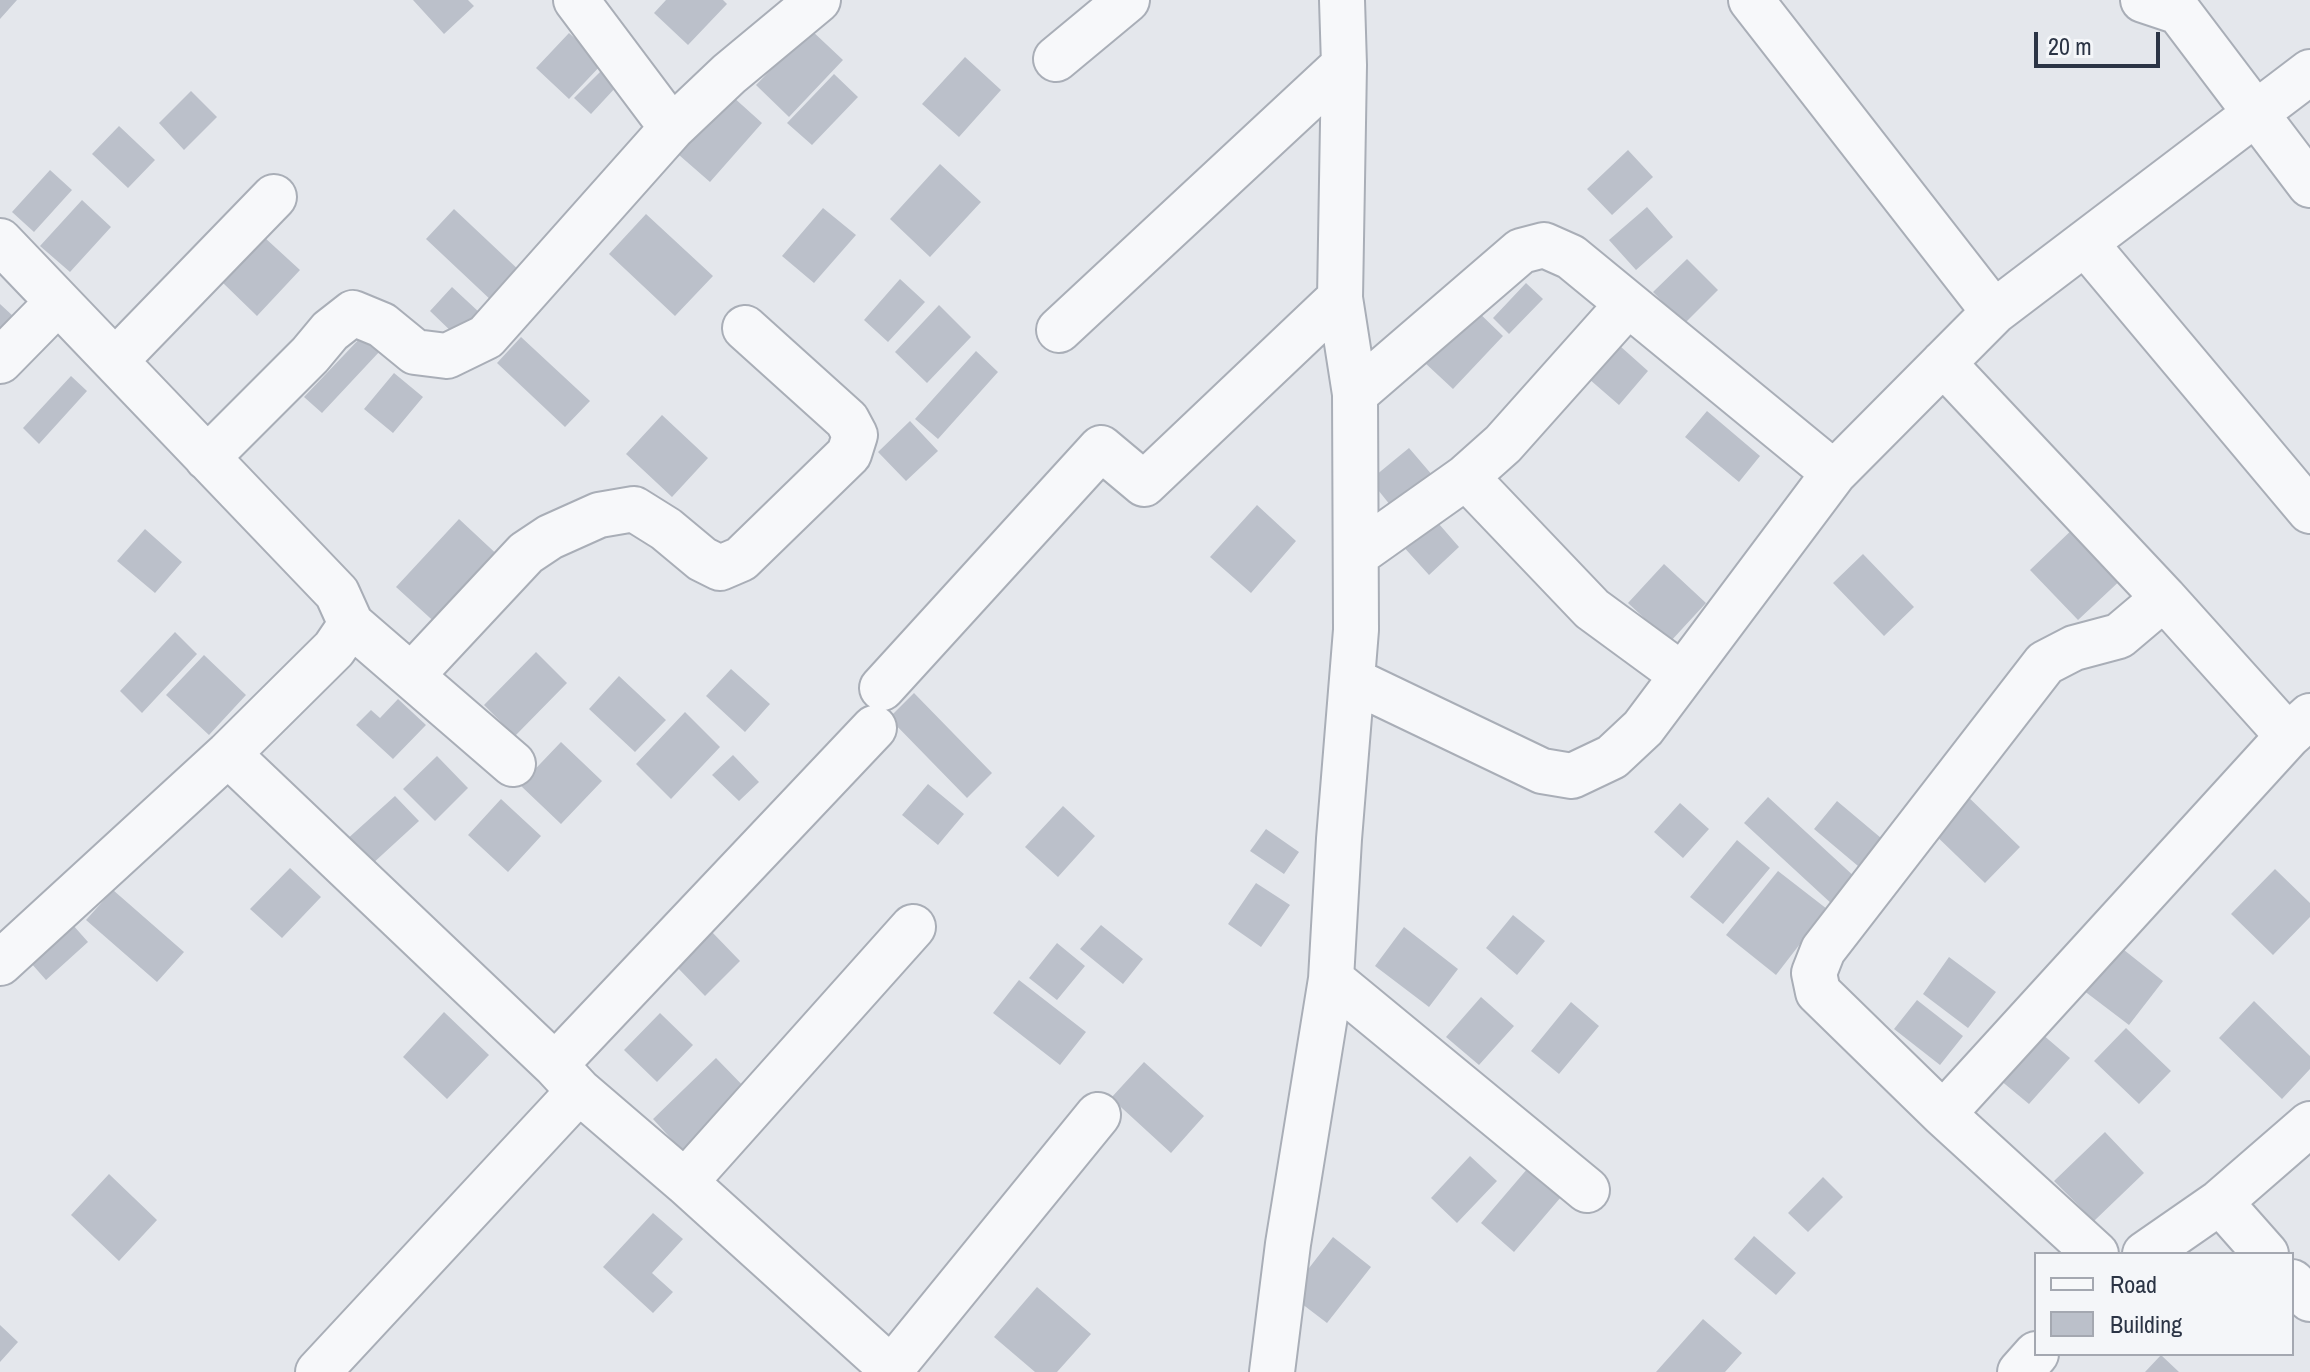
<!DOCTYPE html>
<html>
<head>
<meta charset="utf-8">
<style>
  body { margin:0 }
  #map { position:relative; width:2310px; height:1372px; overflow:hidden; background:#e4e7ec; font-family:"Archivo Narrow",sans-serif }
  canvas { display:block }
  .legend { position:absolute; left:2034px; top:1252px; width:260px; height:104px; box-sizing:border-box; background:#f4f6f9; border:2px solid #a4a8b1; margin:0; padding:10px 14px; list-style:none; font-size:24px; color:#2b3445 }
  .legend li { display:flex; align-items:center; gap:16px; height:40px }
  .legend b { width:40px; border:2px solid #a4a8b1 }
  .scale { position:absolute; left:2034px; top:32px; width:126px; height:36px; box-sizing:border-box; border:4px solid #2b3445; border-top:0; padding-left:10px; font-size:24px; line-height:28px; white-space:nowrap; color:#2b3445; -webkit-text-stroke:6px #f4f6f9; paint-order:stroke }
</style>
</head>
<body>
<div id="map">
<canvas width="2310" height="1372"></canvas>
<ul class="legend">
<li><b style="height:10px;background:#f7f8fa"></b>Road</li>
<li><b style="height:22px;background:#bbc0ca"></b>Building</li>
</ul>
<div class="scale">20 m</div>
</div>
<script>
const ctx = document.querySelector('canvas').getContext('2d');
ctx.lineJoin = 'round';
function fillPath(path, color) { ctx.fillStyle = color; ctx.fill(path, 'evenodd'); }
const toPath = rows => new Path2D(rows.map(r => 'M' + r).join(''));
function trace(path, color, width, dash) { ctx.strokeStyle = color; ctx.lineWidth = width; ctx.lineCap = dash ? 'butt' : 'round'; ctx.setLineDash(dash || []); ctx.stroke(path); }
fillPath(toPath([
  [0,0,17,0,0,19],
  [413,0,468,0,474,6,444,34],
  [666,0,723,0,727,4,688,45,654,13],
  [810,29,843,60,789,117,756,85],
  [569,33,603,63,569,99,536,68],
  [965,57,1001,90,959,137,922,104],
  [601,71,617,86,591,114,574,98],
  [834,74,858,97,812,145,787,123],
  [191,91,217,117,184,150,159,123],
  [732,96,762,123,710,182,679,155],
  [119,126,155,160,128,188,92,154],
  [1628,150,1653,177,1612,215,1587,189],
  [940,164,981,202,930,257,890,219],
  [50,170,72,190,34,232,12,212],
  [82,200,111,227,70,272,40,246],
  [1647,207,1673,237,1636,270,1609,240],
  [823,208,856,235,814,283,782,256],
  [454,209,522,273,493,302,426,239],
  [646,214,713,276,675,316,609,254],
  [264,237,300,270,257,316,222,282],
  [1687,259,1718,290,1684,324,1653,292],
  [900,279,925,302,888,342,864,320],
  [1526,283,1543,299,1509,334,1493,318],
  [452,287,480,313,457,337,430,311],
  [0,304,13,316,0,330],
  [939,305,971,337,927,383,895,352],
  [1474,308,1503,336,1453,389,1424,362],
  [363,335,380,351,322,413,304,397],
  [521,337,590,401,565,427,497,363],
  [1611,338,1648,371,1619,405,1581,372],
  [976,351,998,372,938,439,915,419],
  [394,373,423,397,393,433,364,409],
  [71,376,87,391,39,444,23,428],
  [1707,411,1760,456,1739,482,1685,437],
  [662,415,708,458,672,497,626,454],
  [910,421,938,451,906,481,878,452],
  [1409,448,1439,483,1399,516,1370,480],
  [1257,505,1296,541,1251,593,1210,557],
  [1432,516,1459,547,1429,575,1401,544],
  [459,519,503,560,440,627,396,587],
  [2078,524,2126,575,2078,620,2030,570],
  [145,529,182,562,155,593,117,561],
  [1863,554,1914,607,1884,636,1833,583],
  [1664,564,1706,603,1670,642,1628,603],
  [175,632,197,654,142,713,120,691],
  [536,652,567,683,515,736,484,705],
  [204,655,246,695,209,735,166,695],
  [731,669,770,704,745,732,706,696],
  [619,676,666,720,635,752,589,709],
  [914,693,992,773,967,798,889,718],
  [398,699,426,725,393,759,356,725,371,710,380,718],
  [685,712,720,747,671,799,636,764],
  [561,742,602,781,561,824,520,785],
  [733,755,759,782,739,801,712,775],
  [437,756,468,788,435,821,403,789],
  [928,784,964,814,938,845,902,815],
  [1962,791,2020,847,1985,883,1927,827],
  [395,796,419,821,359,876,335,850],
  [1768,797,1857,879,1833,905,1744,823],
  [501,799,541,836,508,872,468,835],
  [1837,801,1881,838,1858,866,1814,829],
  [1680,803,1709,829,1683,858,1654,832],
  [1063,806,1095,836,1058,877,1025,847],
  [1266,829,1299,852,1284,874,1250,851],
  [1737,840,1770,868,1723,924,1690,897],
  [290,868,321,897,282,938,250,909],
  [2275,869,2310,903,2310,917,2273,955,2231,914],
  [1778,871,1827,909,1776,975,1726,935],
  [1256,883,1290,905,1261,947,1228,924],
  [113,890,184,952,157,982,86,920],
  [1513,915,1545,941,1517,975,1486,948],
  [65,916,88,942,46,980,23,954],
  [1101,925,1143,959,1123,984,1080,949],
  [1404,927,1458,969,1429,1007,1375,966],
  [711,931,740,961,705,996,676,966],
  [2114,942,2163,981,2129,1025,2079,987],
  [1057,943,1085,966,1057,1000,1029,978],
  [1949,957,1996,992,1968,1028,1923,994],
  [1019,980,1086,1032,1060,1065,993,1013],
  [1481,997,1514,1026,1479,1065,1446,1037],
  [1917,1000,1963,1036,1940,1065,1894,1029],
  [2254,1001,2310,1056,2310,1069,2282,1099,2219,1038],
  [1571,1002,1599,1026,1559,1074,1531,1051],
  [444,1012,489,1055,447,1099,403,1057],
  [660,1013,693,1045,657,1082,624,1050],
  [2035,1028,2070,1058,2029,1104,1994,1075],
  [2126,1028,2171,1071,2139,1104,2094,1061],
  [716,1058,750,1093,686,1155,653,1119],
  [1144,1062,1204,1116,1171,1153,1111,1098],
  [2105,1132,2144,1173,2094,1221,2054,1181],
  [1470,1156,1497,1181,1457,1223,1431,1198],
  [1528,1168,1561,1197,1514,1252,1481,1223],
  [109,1174,157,1220,119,1261,71,1215],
  [1823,1177,1843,1197,1808,1232,1788,1213],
  [653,1213,683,1239,652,1273,673,1292,653,1313,603,1267],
  [1754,1236,1796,1273,1776,1295,1734,1259],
  [1333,1237,1371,1267,1327,1323,1289,1294],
  [1037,1287,1091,1334,1057,1372,1035,1372,994,1337],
  [1703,1319,1742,1353,1725,1372,1656,1372],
  [0,1325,18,1342,0,1362],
  [2161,1355,2179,1372,2145,1372]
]), '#bbc0ca');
const minor = toPath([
  [576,0,672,128],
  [1751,0,1994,312],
  [2143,0,2179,12,2310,185],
  [1056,59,1127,0],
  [0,241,337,593,351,624,513,764],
  [2085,243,2310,511],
  [1059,330,1344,65],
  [0,361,58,302],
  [115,361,274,197],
  [1943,363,2164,598,2288,736],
  [1355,394,1521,251,1544,245,1571,257,1834,473],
  [207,458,310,355,330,331,353,313,382,325,415,352,447,356,486,337,672,128,729,74,818,0],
  [1466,477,1592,609,1682,675],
  [1356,555,1466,477,1503,444,1628,304],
  [411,676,526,553,550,537,599,515,634,509,666,529,702,559,720,568,741,559,849,454,855,435,847,420,745,328],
  [1352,680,1542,771,1572,776,1612,757,1643,728,1834,473,1994,312,2310,72],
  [882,688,1101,448,1144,484,1340,298],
  [228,754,555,1065,579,1091,685,1182,895,1372],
  [0,963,228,754,334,649,351,624],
  [1331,979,1587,1190],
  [555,1065,874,728],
  [1943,1114,2288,736,2310,716],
  [685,1182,913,927],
  [2220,1202,2266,1254],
  [2096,1254,1943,1114,1818,992,1814,973,1823,950,2045,663,2074,648,2119,636,2164,598],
  [2145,1254,2220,1202,2310,1124],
  [2292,1282,2310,1299],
  [891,1369,1098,1115],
  [318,1372,579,1091],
  [1272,1372,1288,1244,1331,979,1339,839,1356,630,1355,394,1340,298,1344,65,1342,0],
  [2020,1372,2036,1354]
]);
trace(minor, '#a9aeb7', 48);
trace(minor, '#f7f8fa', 44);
</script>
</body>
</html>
